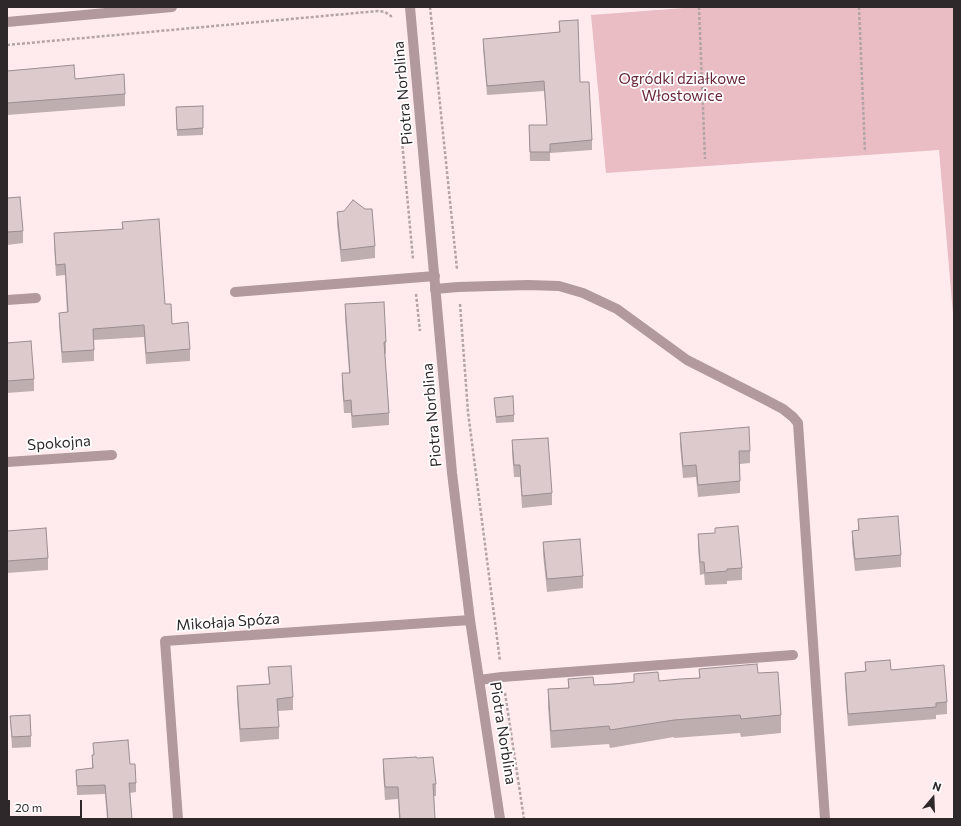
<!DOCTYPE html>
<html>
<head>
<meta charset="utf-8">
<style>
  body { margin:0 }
  #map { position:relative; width:961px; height:826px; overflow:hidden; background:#ffebee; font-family:Commissioner,sans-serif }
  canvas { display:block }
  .frame { position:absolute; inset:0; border:8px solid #2f282a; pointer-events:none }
  .north { position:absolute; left:913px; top:778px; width:40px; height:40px; -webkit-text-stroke:3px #fff; paint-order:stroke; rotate:19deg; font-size:11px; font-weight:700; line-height:16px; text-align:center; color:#2f282a }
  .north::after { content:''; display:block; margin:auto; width:14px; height:18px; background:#2f282a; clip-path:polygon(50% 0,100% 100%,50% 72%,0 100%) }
  .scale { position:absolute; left:8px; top:800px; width:74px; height:18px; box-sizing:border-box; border:2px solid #2f282a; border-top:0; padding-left:5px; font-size:12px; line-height:14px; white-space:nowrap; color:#2f282a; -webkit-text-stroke:3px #fff; paint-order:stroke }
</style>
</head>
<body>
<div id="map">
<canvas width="961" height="826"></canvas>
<div class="frame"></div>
<div class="north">N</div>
<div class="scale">20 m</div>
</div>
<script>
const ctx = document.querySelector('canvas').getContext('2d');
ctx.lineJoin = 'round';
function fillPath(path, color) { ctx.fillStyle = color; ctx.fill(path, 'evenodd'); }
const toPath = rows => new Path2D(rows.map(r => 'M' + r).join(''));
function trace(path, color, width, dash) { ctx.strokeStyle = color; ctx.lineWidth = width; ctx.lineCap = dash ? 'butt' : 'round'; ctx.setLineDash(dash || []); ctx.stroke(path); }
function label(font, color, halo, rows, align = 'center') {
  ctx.font = font + ' Commissioner,sans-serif'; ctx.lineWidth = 3.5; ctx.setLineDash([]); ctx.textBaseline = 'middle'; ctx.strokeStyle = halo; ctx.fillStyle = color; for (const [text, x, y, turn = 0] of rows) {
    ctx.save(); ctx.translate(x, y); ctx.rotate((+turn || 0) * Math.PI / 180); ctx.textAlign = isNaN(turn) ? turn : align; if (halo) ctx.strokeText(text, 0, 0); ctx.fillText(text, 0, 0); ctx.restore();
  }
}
fillPath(toPath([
  [684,7,954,7,954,326,939,150,606,173,591,15,684,8]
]), '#eabcc4');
trace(toPath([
  [430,7,457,269],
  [699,7,705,159],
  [859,7,865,152],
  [7,45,378,11,385,12,391,16,391,18],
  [402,141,413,259],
  [416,294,420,331],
  [460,304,468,412,500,661],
  [505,693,524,819]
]), '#b3a4a6', 2.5, [3, 2]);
trace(toPath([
  [435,289,458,287,528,285,559,286,583,293,617,309,687,360,766,400,783,409,793,417,798,423,825,819],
  [235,292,435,276],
  [479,680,502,677,793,655]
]), '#b1999d', 10);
trace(toPath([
  [410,7,452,473,470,620,500,819],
  [7,22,172,7],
  [7,300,36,298],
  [7,462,112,455],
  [178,819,165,641,470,620]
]), '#b1999d', 10);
fillPath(toPath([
  [559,21,580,82,592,140,592,150,550,153,550,161,530,161,529,125,547,125,544,91,487,95,483,48,483,39,559,32],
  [7,71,75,79,125,94,125,106,7,115],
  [203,106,203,135,177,136,176,107],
  [7,198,23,231,23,243,7,245],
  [337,212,375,246,375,258,341,262,337,224],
  [122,222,165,304,172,324,190,349,190,361,146,364,144,337,94,340,94,361,62,363,59,324,59,313,67,313,65,275,56,276,54,244,54,233,122,229],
  [345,304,386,342,386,354,385,354,389,413,389,425,352,428,351,413,344,413,342,386,342,373,349,373,345,316],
  [7,343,34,379,34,391,7,393],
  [494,398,514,415,514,422,496,423],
  [680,433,750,451,750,463,740,464,740,493,698,497,696,477,683,478,680,445],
  [512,440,552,493,552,505,522,508,520,477,514,477,512,453],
  [858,519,901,555,901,567,855,571,852,543,852,531,858,530],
  [7,531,48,558,48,570,7,573],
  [698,534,742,568,742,580,727,581,727,584,705,585,704,574,700,575,698,546],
  [543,542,583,576,583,588,547,592,543,554],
  [865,662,891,670,947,702,947,714,936,715,936,719,848,726,845,685,845,673,865,671],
  [268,667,293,697,293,710,278,711,279,727,279,739,240,742,237,699,237,686,269,684],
  [699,669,758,673,781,715,781,733,741,737,740,733,674,738,674,737,610,748,609,744,551,748,548,707,548,689,568,688,568,679,594,685,634,682,634,674,659,681,699,678],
  [10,716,31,736,31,747,12,748],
  [93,743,130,764,136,783,136,792,130,793,132,819,107,819,105,794,77,795,76,770,92,768,92,755,94,755],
  [417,758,436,784,436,796,434,796,435,819,399,819,398,799,385,800,383,772,383,759]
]), '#beaeb0');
const building = toPath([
  [578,20,580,82,589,82,592,140,550,144,550,152,530,152,529,125,547,125,544,81,487,86,483,39,560,32,559,21,578,20],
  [74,65,75,79,124,74,125,94,7,103,7,71,74,65],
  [203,106,203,128,177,130,176,107,203,106],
  [20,197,23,231,7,232,7,198,20,197],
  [353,200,365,209,372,209,375,246,341,250,337,212,344,211,353,200],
  [159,219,165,304,171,304,172,324,188,322,190,349,146,353,144,325,93,329,94,350,62,352,59,313,68,312,65,264,56,265,54,233,123,229,122,222,159,219],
  [384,302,386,342,384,342,389,413,352,416,351,400,344,401,342,373,350,373,345,304,384,302],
  [31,341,34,379,7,381,7,343,31,341],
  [513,396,514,415,496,417,494,398,513,396],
  [749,427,750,451,739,451,740,481,698,485,696,465,683,466,680,433,749,427],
  [548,438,552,493,522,496,520,465,514,465,512,440,548,438],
  [898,516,901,555,855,559,852,531,859,530,858,519,898,516],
  [738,526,742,568,727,569,727,571,705,573,704,562,700,562,698,534,715,533,715,528,738,526],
  [46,528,48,558,7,561,7,531,46,528],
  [580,539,583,576,547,579,543,542,580,539],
  [890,660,891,670,944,665,947,702,936,703,936,707,848,714,845,673,866,671,865,662,890,660],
  [757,664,758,673,778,672,781,715,741,719,740,715,674,720,610,730,609,726,551,731,548,689,569,688,568,679,593,677,594,685,614,684,634,682,634,674,658,672,659,681,680,679,700,678,699,669,757,664],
  [291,666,293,697,277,699,279,727,240,729,237,686,270,684,268,667,291,666],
  [30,715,31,736,12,737,10,716,30,715],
  [128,740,130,764,135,764,136,783,129,783,132,819,108,819,105,785,77,786,76,770,93,768,92,755,94,755,93,743,128,740],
  [416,757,417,758,433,757,436,784,433,784,435,819,400,819,398,787,385,787,383,759,416,757]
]);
fillPath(building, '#ddcacd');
trace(building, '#9b8d90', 1);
label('15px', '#682838', '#fff', [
  ["Ogródki działkowe",682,79],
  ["Włostowice",682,96]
]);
label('15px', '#2f282a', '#fff', [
  ["Piotra Norblina",403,93,-95],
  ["Piotra Norblina",432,415,-95],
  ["Spokojna",59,443,-4],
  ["Mikołaja Spóza",228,622,-4],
  ["Piotra Norblina",503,733,81]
]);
</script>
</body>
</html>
